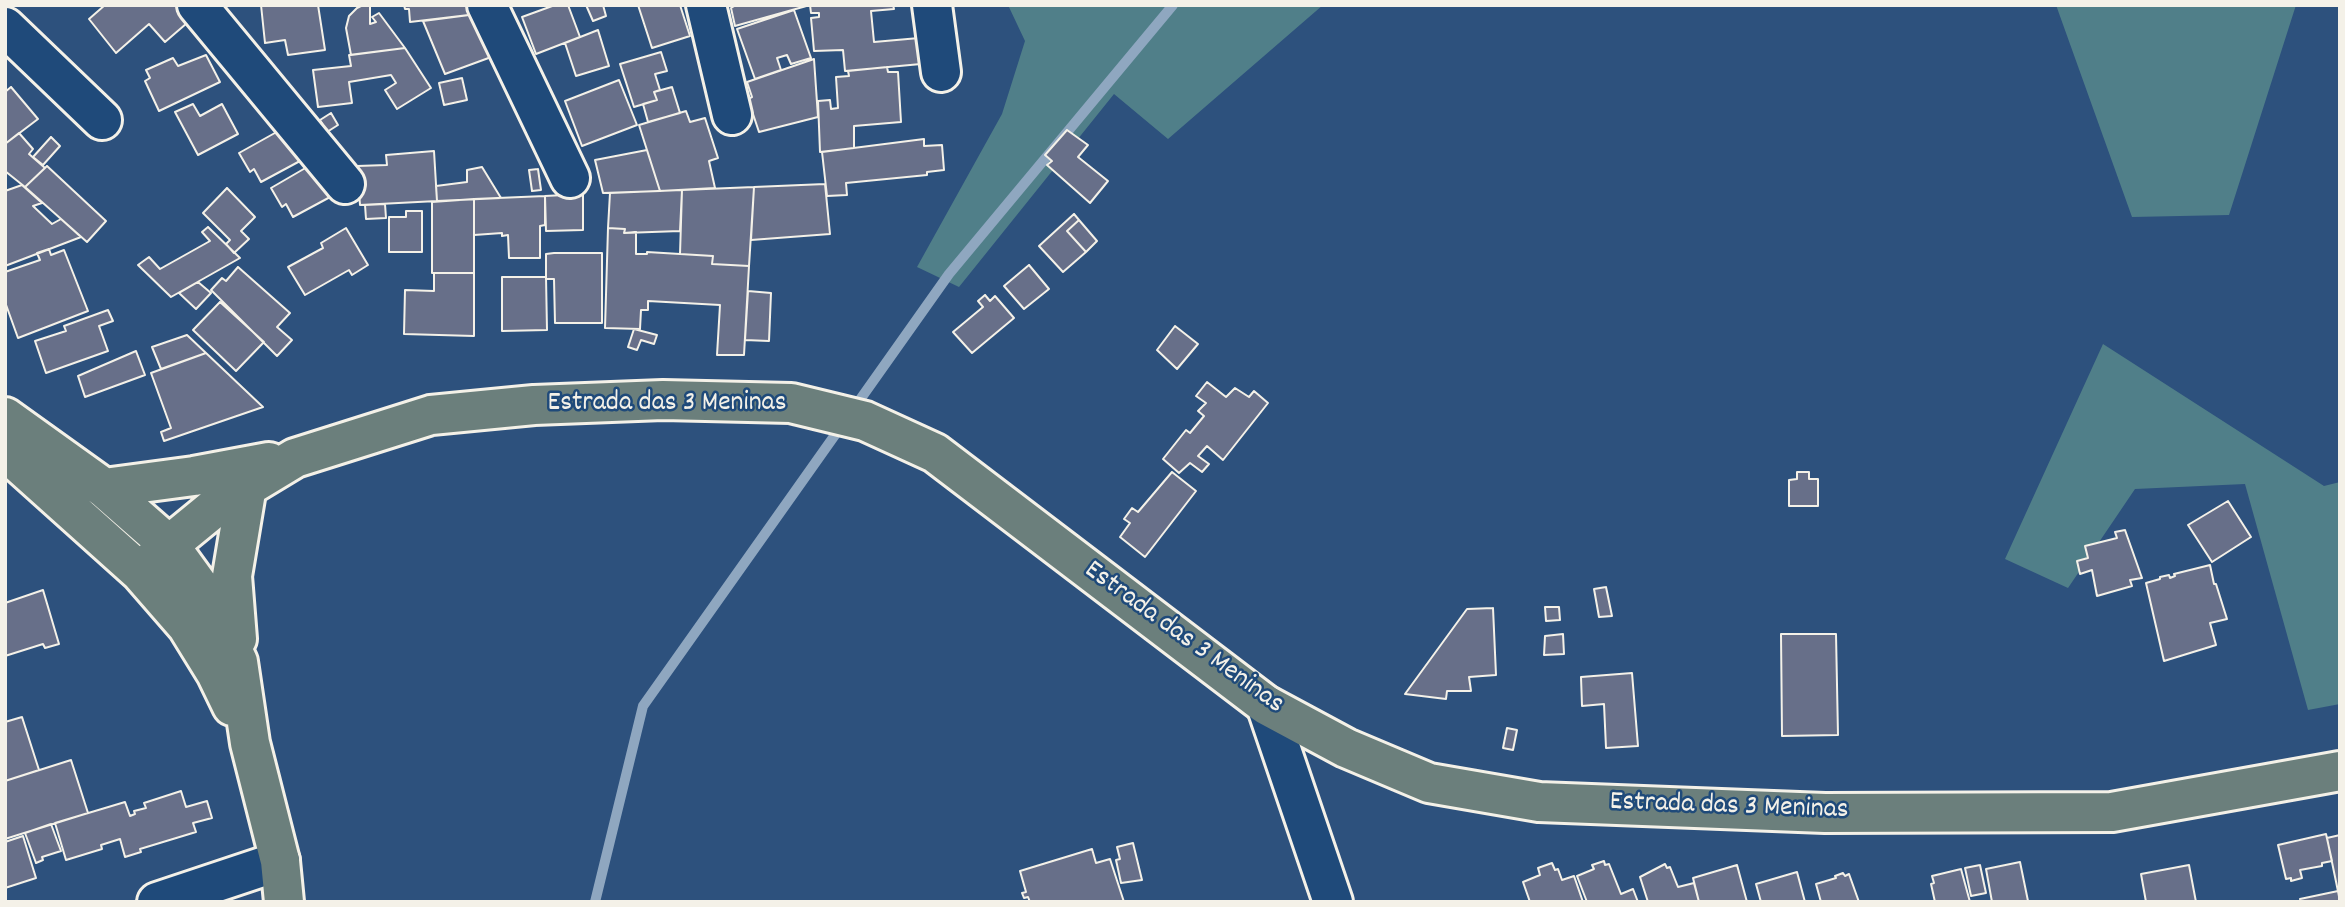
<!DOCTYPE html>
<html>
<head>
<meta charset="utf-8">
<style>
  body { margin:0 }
  #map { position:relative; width:2345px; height:907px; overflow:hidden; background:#2d517d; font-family:Dekko,sans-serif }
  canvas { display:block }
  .frame { position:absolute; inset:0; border:7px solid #f4f1e8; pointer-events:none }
</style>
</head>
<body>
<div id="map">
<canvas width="2345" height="907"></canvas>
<div class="frame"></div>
</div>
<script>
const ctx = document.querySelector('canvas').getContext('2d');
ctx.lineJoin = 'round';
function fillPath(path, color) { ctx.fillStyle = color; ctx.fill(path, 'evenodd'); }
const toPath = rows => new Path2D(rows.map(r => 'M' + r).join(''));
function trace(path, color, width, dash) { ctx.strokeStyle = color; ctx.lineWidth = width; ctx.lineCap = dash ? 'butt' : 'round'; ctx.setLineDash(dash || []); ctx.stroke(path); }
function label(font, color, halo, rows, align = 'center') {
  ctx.font = font + ' Dekko,sans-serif'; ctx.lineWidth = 5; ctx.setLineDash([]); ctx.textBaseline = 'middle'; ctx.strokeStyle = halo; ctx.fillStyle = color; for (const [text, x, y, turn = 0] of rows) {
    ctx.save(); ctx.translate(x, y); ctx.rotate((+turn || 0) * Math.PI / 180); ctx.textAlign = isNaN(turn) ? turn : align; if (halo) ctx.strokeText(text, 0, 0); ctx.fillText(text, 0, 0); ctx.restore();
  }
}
fillPath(toPath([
  [1008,5,1323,5,1168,139,1114,94,959,287,917,267,1002,114,1025,41],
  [2056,5,2296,5,2229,215,2132,217],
  [2103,344,2324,486,2340,482,2340,704,2308,710,2245,484,2135,489,2068,588,2005,559]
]), '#507f89');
trace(toPath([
  [595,902,643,706,949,274,1173,5]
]), '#8fa7c0', 10);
const building = toPath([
  [105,5,185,5,194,17,165,42,149,24,116,53,89,19,105,5],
  [261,5,318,5,325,50,288,55,285,40,265,43,261,5],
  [363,5,370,5,370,24,376,22,372,17,379,13,405,48,351,55,346,28,349,16,357,8,363,5],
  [404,5,479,5,477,14,410,22,409,9,405,9,404,5],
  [555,5,568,5,580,37,536,54,522,17,555,5],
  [586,5,603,5,606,16,593,21,586,5],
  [638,5,680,5,690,36,652,48,638,5],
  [736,5,810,5,735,26,731,8,736,5],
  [810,5,893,5,894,9,871,11,874,42,919,38,921,64,845,71,843,50,814,51,811,18,819,17,819,13,811,13,810,5],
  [794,10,811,58,791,64,787,55,777,58,781,70,755,79,737,29,794,10],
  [477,14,494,56,445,74,423,21,477,14],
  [598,30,609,66,576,76,565,43,598,30],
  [405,48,431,88,397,109,385,90,396,83,391,75,349,82,352,103,318,107,313,70,351,66,349,55,405,48],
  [661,52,667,71,655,74,660,90,654,92,657,100,634,107,620,64,661,52],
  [206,55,220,82,159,111,145,81,150,78,146,70,173,58,178,66,206,55],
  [814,59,818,117,759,132,748,99,752,97,747,82,814,59],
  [887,67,888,72,898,72,901,122,854,126,854,148,820,152,818,101,830,100,831,109,838,108,836,77,849,76,848,71,887,67],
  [462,78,467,100,444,105,439,83,462,78],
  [619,80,637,125,582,146,565,101,619,80],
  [11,87,38,119,5,144,5,92,11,87],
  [672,87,680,113,648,122,643,104,657,100,654,92,672,87],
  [193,104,200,116,222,104,238,134,198,155,175,112,193,104],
  [686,111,690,122,705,118,718,158,709,161,715,188,660,191,639,125,686,111],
  [331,113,338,125,327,132,320,120,331,113],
  [282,129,300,161,261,182,254,169,250,172,239,153,282,129],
  [1067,130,1088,145,1078,157,1108,181,1090,203,1047,165,1052,161,1045,155,1067,130],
  [19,133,33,149,29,154,45,168,25,187,5,171,5,144,19,133],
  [51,137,60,146,43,165,33,157,51,137],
  [924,139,924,146,942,145,944,170,927,172,927,175,846,183,847,195,827,196,822,152,924,139],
  [647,150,660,191,603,193,595,160,647,150],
  [434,151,437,201,360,205,357,166,387,165,386,155,434,151],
  [314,163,332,196,293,217,286,204,282,207,271,188,314,163],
  [47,166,106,221,87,242,25,187,47,166],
  [482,167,501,198,437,201,436,186,467,182,467,170,482,167],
  [538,169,541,190,532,191,529,170,538,169],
  [825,184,830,234,751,240,754,187,825,184],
  [22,185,42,203,33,206,52,224,61,219,81,237,5,266,5,191,22,185],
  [754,187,749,266,712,264,713,256,680,254,682,190,754,187],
  [227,188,255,217,241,231,249,239,234,253,226,244,230,240,203,213,227,188],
  [682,190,680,231,624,233,625,229,608,228,610,193,682,190],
  [583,194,583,230,546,231,545,196,583,194],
  [545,196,545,225,540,226,540,258,509,258,508,235,502,236,502,233,474,235,474,199,545,196],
  [474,199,474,273,432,273,432,202,474,199],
  [385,204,386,218,366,219,365,205,385,204],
  [406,211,422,211,422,252,389,252,389,217,406,217,406,211],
  [1074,214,1079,220,1067,231,1086,252,1063,272,1039,246,1074,214],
  [1079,220,1097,241,1086,252,1067,231,1079,220],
  [208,227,240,258,171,297,138,265,149,257,160,269,210,241,202,232,208,227],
  [346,228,368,265,352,275,349,270,305,295,288,267,323,248,321,243,346,228],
  [608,228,625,229,624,233,636,232,636,254,647,254,647,252,713,256,712,264,749,266,744,355,717,355,720,305,648,301,648,310,641,310,640,329,605,328,608,228],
  [49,249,51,255,64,250,88,311,18,338,5,302,5,272,40,260,37,253,49,249],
  [554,253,602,253,602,323,555,323,554,279,546,279,546,254,554,253],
  [1029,265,1049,289,1024,309,1004,286,1029,265],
  [238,267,290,313,277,327,292,340,277,356,211,290,222,278,226,281,238,267],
  [434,273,474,273,474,336,404,334,405,290,434,291,434,273],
  [502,277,546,277,547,330,502,331,502,277],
  [198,282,211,293,196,309,179,293,198,282],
  [748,291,771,293,769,341,745,340,748,291],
  [985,295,990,301,995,296,1014,318,972,353,953,332,983,307,978,301,985,295],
  [220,302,264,342,236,371,193,330,220,302],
  [108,310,113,321,99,326,108,351,46,373,35,341,66,331,64,326,108,310],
  [1175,326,1198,344,1177,369,1157,350,1175,326],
  [634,329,657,335,654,344,641,340,637,350,628,347,634,329],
  [187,335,206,353,161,369,152,347,187,335],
  [136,351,145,375,85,397,78,376,136,351],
  [206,353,263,407,164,441,161,432,171,428,151,373,206,353],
  [1207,382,1226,397,1235,388,1249,397,1254,391,1268,403,1223,460,1207,446,1198,456,1209,464,1202,472,1190,463,1179,473,1163,459,1186,430,1190,433,1204,416,1198,411,1206,403,1196,396,1207,382],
  [1172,472,1196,491,1145,557,1120,537,1130,523,1124,519,1132,508,1138,512,1172,472],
  [1797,472,1809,472,1809,479,1818,479,1818,506,1789,506,1789,480,1797,479,1797,472],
  [2228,501,2251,537,2212,562,2188,525,2228,501],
  [2125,530,2142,578,2130,580,2132,586,2097,596,2092,570,2080,574,2077,561,2088,558,2085,546,2117,538,2115,532,2125,530],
  [2210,565,2214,584,2216,584,2227,619,2210,623,2216,645,2164,661,2146,583,2160,579,2160,577,2169,575,2170,578,2175,576,2174,574,2210,565],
  [1606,587,1612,616,1599,617,1594,589,1606,587],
  [43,590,59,644,45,648,43,644,5,656,5,603,43,590],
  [1545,607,1559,607,1560,620,1546,621,1545,607],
  [1493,608,1496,675,1469,677,1471,691,1447,691,1446,699,1405,694,1467,609,1493,608],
  [1563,634,1564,654,1544,655,1545,636,1563,634],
  [1781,634,1836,634,1838,735,1782,736,1781,634],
  [1632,673,1638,746,1606,748,1604,704,1582,706,1581,677,1632,673],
  [22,717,39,770,5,781,5,722,22,717],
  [1507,728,1517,730,1513,750,1503,748,1507,728],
  [71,760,88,813,5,839,5,781,71,760],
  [181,791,186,807,207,801,212,818,193,823,196,832,140,849,141,852,125,857,120,839,101,845,102,849,66,860,55,823,125,802,130,816,135,814,134,811,146,808,144,803,181,791],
  [51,824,61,851,42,857,43,860,36,863,25,833,51,824],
  [2326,834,2332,861,2322,863,2322,866,2300,870,2302,878,2291,881,2291,878,2286,879,2278,845,2326,834],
  [2340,835,2340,901,2327,838,2340,835],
  [23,836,36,878,5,888,5,842,23,836],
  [1133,843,1142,880,1121,883,1116,860,1120,859,1117,847,1133,843],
  [1092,849,1096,863,1110,859,1124,902,1030,902,1028,897,1024,898,1022,893,1026,892,1020,871,1092,849],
  [1604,861,1605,865,1609,864,1621,894,1633,889,1638,902,1587,902,1577,876,1594,869,1592,865,1604,861],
  [2020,862,2028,901,1992,902,1986,869,2020,862],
  [1552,863,1555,870,1558,869,1562,880,1574,876,1583,902,1530,902,1523,882,1540,875,1538,868,1552,863],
  [1665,864,1667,868,1670,867,1678,887,1694,883,1699,902,1648,902,1640,877,1665,864],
  [1737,865,1747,902,1699,902,1693,878,1737,865],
  [1980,865,1986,893,1971,896,1965,868,1980,865],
  [2189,865,2196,902,2146,902,2141,874,2189,865],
  [1961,869,1970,902,1935,902,1931,884,1934,883,1932,876,1961,869],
  [1797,872,1805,902,1761,902,1756,884,1797,872],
  [1843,873,1845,876,1849,874,1859,902,1821,902,1816,884,1836,878,1835,876,1843,873],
  [2338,891,2340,902,2301,902,2300,899,2338,891]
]);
fillPath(building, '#676f89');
trace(building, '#f4f1e8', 2);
const minor = toPath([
  [197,5,345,184],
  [487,5,570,178],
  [706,5,732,115],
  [932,5,941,72],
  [5,27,102,120],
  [1266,705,1333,902],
  [157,902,280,861]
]);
const major = toPath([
  [5,417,104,488,169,545,211,603,238,662,250,743,280,861,284,902],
  [5,451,140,572,187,626,216,673,232,706],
  [104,488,194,476,269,462],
  [140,572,169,545,219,504,295,458,431,415,534,405,663,400,791,403,865,421,935,453,1266,705,1346,748,1429,783,1539,802,1825,813,2112,812,2340,771],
  [237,639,232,576,247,486]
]);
trace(minor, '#f4f1e8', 44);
trace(major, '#f4f1e8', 44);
trace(minor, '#1f4a7a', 38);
trace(major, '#6b7f7c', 38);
label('28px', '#f4f1e8', '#1f4a7a', [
  ["Estrada das 3 Meninas",667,405],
  ["Estrada das 3 Meninas",1183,639,36],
  ["Estrada das 3 Meninas",1729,808,2]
]);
</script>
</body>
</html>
